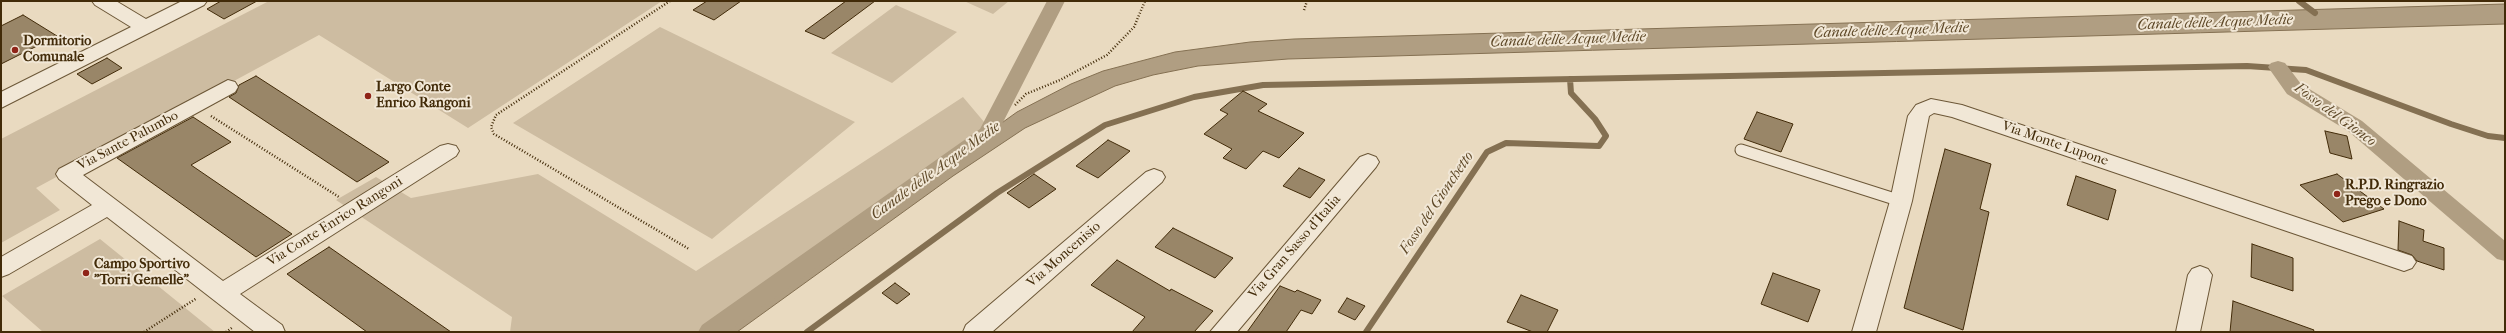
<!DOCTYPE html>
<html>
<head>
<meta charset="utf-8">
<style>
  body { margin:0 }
  #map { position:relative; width:2506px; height:333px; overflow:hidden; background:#e9dac0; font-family:"IM FELL French Canon",serif }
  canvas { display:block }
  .frame { position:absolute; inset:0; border:2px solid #422b09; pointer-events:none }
</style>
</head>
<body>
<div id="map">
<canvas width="2506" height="333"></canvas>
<div class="frame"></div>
</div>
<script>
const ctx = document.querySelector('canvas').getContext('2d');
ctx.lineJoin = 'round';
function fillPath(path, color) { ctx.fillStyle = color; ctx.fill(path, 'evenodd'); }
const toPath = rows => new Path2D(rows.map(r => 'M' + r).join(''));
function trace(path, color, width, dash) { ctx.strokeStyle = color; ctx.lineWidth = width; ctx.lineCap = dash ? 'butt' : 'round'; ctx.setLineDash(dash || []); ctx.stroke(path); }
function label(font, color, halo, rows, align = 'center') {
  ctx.font = font + ' "IM FELL French Canon",serif'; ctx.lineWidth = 4; ctx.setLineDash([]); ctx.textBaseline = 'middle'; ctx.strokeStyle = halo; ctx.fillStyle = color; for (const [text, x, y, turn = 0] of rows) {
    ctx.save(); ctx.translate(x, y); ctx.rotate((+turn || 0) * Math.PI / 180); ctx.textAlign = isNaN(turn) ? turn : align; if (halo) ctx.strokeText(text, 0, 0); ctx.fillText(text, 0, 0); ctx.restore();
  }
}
fillPath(toPath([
  [269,1,662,1,468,128,319,35,36,188,60,210,1,243,1,139],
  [964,1,1009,1,993,14],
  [896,5,957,32,892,83,831,53],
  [660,27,855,122,712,239,513,123],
  [963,97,990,129,914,187,710,332,510,332,512,317,336,200,376,177,411,198,538,174,696,271],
  [100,239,215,332,43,332,2,296]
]), '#cdbca1');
const water = toPath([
  [2505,4,2505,24,1288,59,1198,66,1153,75,1115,86,1025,128,953,176,737,332,710,332,1017,112,1071,84,1103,71,1175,52,1250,42,1294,39,2505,4]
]);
fillPath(water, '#b09e82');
trace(water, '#847052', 1);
trace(toPath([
  [2299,1,2315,13],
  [807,332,997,193,1105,125,1194,97,1263,85,2247,66,2306,70,2451,124,2488,136,2505,138],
  [1366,332,1487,152,1506,143,1599,146,1606,136,1595,119,1571,93,1570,79]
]), '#847052', 6);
fillPath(toPath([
  [1047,1,1065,1,997,134,922,192,727,332,698,332,702,325,980,129,1047,1],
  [2278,61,2285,63,2301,84,2362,121,2505,241,2505,261,2497,259,2348,131,2287,94,2268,67,2271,63,2278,61]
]), '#b09e82');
const building = toPath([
  [221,1,257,1,224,19,207,9,221,1],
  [707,1,741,1,714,20,693,10,707,1],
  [846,1,875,1,824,39,805,31,846,1],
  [23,15,57,36,1,64,1,26,23,15],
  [107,58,122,68,92,84,77,74,107,58],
  [256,76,389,162,357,182,229,97,236,93,239,85,256,76],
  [1243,91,1267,104,1258,111,1304,133,1279,158,1263,151,1246,169,1223,158,1232,149,1204,134,1228,114,1220,110,1243,91],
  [1757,112,1793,124,1781,152,1744,139,1757,112],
  [193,117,231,142,191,165,292,234,256,257,117,158,193,117],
  [2325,131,2347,136,2352,159,2330,153,2325,131],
  [1108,140,1130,151,1098,178,1076,166,1108,140],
  [1945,149,1991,164,1980,209,1989,212,1963,330,1904,308,1945,149],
  [1299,168,1325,180,1310,198,1283,186,1299,168],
  [1034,174,1056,189,1029,208,1007,193,1034,174],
  [2337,174,2384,209,2343,222,2300,185,2337,174],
  [2076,176,2116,190,2108,220,2067,205,2076,176],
  [2399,221,2424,230,2423,241,2444,248,2444,270,2417,261,2412,255,2398,250,2399,221],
  [1173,228,1233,258,1215,278,1155,247,1173,228],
  [2252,244,2293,258,2293,291,2251,277,2252,244],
  [329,247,451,332,367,332,287,274,329,247],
  [1117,260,1170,291,1171,289,1213,311,1194,332,1132,332,1145,317,1091,285,1117,260],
  [1773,273,1820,290,1808,322,1761,304,1773,273],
  [895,283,910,294,897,304,882,293,895,283],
  [1280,286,1295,292,1297,290,1321,300,1312,314,1301,310,1286,332,1247,332,1280,286],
  [1521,295,1558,310,1547,332,1533,332,1507,322,1521,295],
  [1347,298,1365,306,1355,320,1338,312,1347,298],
  [2233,301,2314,330,2313,332,2230,332,2233,301]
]);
fillPath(building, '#998668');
trace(building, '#422b09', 1);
const lane = toPath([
  [1741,150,1901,201]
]);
const street = toPath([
  [92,1,116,1,146,19,182,1,207,1,204,5,1,108,1,92,131,27,95,5,92,1],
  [228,80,235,82,238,87,235,92,83,175,223,281,440,146,448,144,456,146,459,151,456,156,240,294,282,325,285,332,255,332,107,217,9,274,1,277,1,257,92,205,59,179,56,174,59,169,228,80],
  [1931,99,1962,105,2412,256,2416,262,2412,268,2404,271,1952,117,1934,113,1929,116,1912,201,1876,332,1852,332,1890,201,1908,116,1916,105,1931,99],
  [1368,154,1376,157,1379,162,1376,167,1237,332,1210,332,1360,157,1368,154],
  [1154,169,1162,172,1165,177,1162,182,992,332,963,332,966,325,1146,172,1154,169],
  [2200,266,2208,269,2212,275,2200,332,2176,332,2188,275,2192,269,2200,266]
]);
trace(lane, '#6c5737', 13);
trace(street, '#6c5737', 2);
trace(toPath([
  [670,1,496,115,491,127,494,134,689,249],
  [1304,10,1307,1],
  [1015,105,1026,94,1060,80,1107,55,1134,27,1145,1],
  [211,116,339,197],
  [144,332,197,298],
  [226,332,233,327]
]), '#422b09', 2.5, [1, 2]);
trace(lane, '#f1e7d6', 11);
fillPath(street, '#f1e7d6');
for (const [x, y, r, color] of [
  [15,50,4,"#8f2418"],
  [368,96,4,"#8f2418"],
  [2337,194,4,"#8f2418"],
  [86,273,4,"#8f2418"]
]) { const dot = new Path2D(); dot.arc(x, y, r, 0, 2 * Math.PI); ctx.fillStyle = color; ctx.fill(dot); trace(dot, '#f1e7d6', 1.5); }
label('bold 14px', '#422b09', '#f1e7d6', [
  ["Dormitorio",23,42],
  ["Comunale",23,58],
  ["Largo Conte",376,88],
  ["Enrico Rangoni",376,104],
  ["R.P.D. Ringrazio",2345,186],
  ["Prego e Dono",2345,202],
  ["Campo Sportivo",94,265],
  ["\"Torri Gemelle\"",94,281]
], 'left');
label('14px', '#422b09', '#f1e7d6', [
  ["Via Sante Palumbo",128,141,-28],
  ["Via Monte Lupone",2055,144,19],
  ["Via Conte Enrico Rangoni",335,222,-32],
  ["Via Gran Sasso d'Italia",1295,247,-49],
  ["Via Moncenisio",1064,255,-41]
]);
label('italic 15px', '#5e4827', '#f1e7d6', [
  ["Canale delle Acque Medie",2215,23,-2],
  ["Canale delle Acque Medie",1891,31,-2],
  ["Canale delle Acque Medie",1568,40,-2],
  ["Fosso del Gionco",2335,115,36],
  ["Canale delle Acque Medie",936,171,-36],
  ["Fosso del Gionchetto",1437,203,-56]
]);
</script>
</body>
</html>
